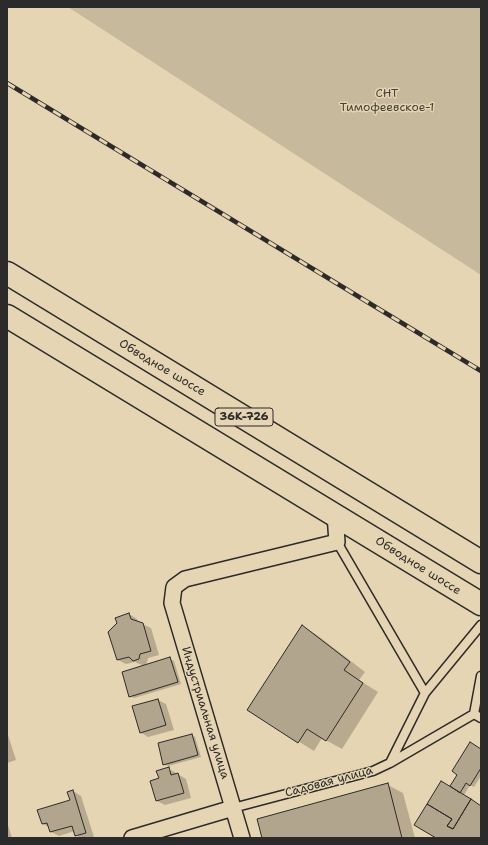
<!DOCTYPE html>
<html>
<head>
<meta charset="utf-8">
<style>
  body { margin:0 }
  #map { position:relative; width:488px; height:845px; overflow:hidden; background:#e6d5b2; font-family:"Shantell Sans",sans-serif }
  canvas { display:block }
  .frame { position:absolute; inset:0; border:8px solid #2b2b2b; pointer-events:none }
</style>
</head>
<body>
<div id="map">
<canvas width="488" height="845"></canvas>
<div class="frame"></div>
</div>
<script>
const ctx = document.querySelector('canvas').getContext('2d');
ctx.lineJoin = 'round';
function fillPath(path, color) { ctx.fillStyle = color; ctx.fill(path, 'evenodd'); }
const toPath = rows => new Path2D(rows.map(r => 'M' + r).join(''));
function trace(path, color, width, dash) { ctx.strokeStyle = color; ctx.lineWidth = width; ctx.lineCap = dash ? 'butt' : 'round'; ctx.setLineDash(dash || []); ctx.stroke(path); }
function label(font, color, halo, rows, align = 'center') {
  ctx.font = font + ' "Shantell Sans",sans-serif'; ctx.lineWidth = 3; ctx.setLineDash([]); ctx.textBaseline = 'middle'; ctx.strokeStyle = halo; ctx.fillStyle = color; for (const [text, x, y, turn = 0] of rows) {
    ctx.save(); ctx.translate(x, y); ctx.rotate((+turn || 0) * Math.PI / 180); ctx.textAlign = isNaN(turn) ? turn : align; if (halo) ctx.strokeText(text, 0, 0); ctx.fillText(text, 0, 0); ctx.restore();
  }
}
fillPath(toPath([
  [68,7,481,7,481,275]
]), '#c7b99c');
fillPath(toPath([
  [129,614,137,619,138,622,151,628,159,655,148,658,146,666,170,659,174,661,181,684,134,698,130,696,144,666,135,662,126,664,118,660,109,632],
  [302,626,317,635,365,672,359,680,378,692,342,749,322,738,314,751,248,710],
  [158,700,166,704,174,730,148,737,140,732],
  [7,732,16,760,7,763],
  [192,735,195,737,201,757,168,766,164,764],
  [481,750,481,776,474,787,470,785,464,795,481,806,481,838,437,838,451,787,459,774],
  [169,769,186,779,191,798,165,805,157,801,151,781,160,779],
  [388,785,403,793,415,838,263,838],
  [73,791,81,796,94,837,81,838,76,835,75,831,59,836,51,832,50,828,43,824,71,800],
  [7,825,8,825,12,838,7,838]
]), '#0003');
const building = toPath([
  [129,613,131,619,143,623,151,651,140,654,139,659,133,661,129,657,117,660,108,632,117,623,115,618,129,613],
  [302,625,350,662,344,670,363,683,326,741,307,729,298,743,247,710,302,625],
  [170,657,178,682,129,697,122,672,170,657],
  [158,699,166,725,140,733,132,706,158,699],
  [192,734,198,755,163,765,158,743,192,734],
  [470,742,481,749,481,768,470,786,466,783,460,793,450,786,457,775,452,771,470,742],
  [169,767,171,775,178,773,184,793,156,801,150,781,159,778,156,771,169,767],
  [441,781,471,799,453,829,447,826,452,819,427,804,441,781],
  [388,783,402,838,262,838,257,819,388,783],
  [73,790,86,833,75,836,72,826,50,832,47,823,42,824,37,810,70,800,67,792,73,790],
  [471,799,481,806,481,838,436,838,414,825,427,804,452,819,447,826,453,829,471,799]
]);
fillPath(building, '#b2a58d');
trace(building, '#2b2b2b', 1);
const service = toPath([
  [337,542,425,693],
  [481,676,474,714,481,718],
  [390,763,474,714],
  [233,808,373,771,390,763,425,693,481,625]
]);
const minor = toPath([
  [132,838,233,808],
  [242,838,172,603,174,587,185,579,337,542,335,514]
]);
const primary = toPath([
  [7,273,481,562],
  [7,316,481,604]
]);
trace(service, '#2b2b2b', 11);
trace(minor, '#2b2b2b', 18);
trace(primary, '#2b2b2b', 25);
trace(service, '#e6d5b2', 8);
trace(minor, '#e6d5b2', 15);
trace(primary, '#e6d5b2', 22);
const rail = toPath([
  [7,83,481,371]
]);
trace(rail, '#2b2b2b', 4.5);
trace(rail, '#e6d5b2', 3, [9]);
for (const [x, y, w] of [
  [244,417,58]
]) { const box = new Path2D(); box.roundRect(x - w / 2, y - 9, w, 18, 3); ctx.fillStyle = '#e6d5b2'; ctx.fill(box); trace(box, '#2b2b2b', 1); }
label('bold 11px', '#2b2b2b', null, [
  ["36К-726",244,417]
]);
label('12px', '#42403c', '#e6d5b2', [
  ["СНТ",387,94],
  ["Тимофеевское-1",387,108]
]);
label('12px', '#2b2b2b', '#e6d5b2', [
  ["Обводное шоссе",162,368,31],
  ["Обводное шоссе",418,566,32],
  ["Индустриальная улица",205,713,73],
  ["Садовая улица",329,782,-15]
]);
</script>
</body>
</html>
